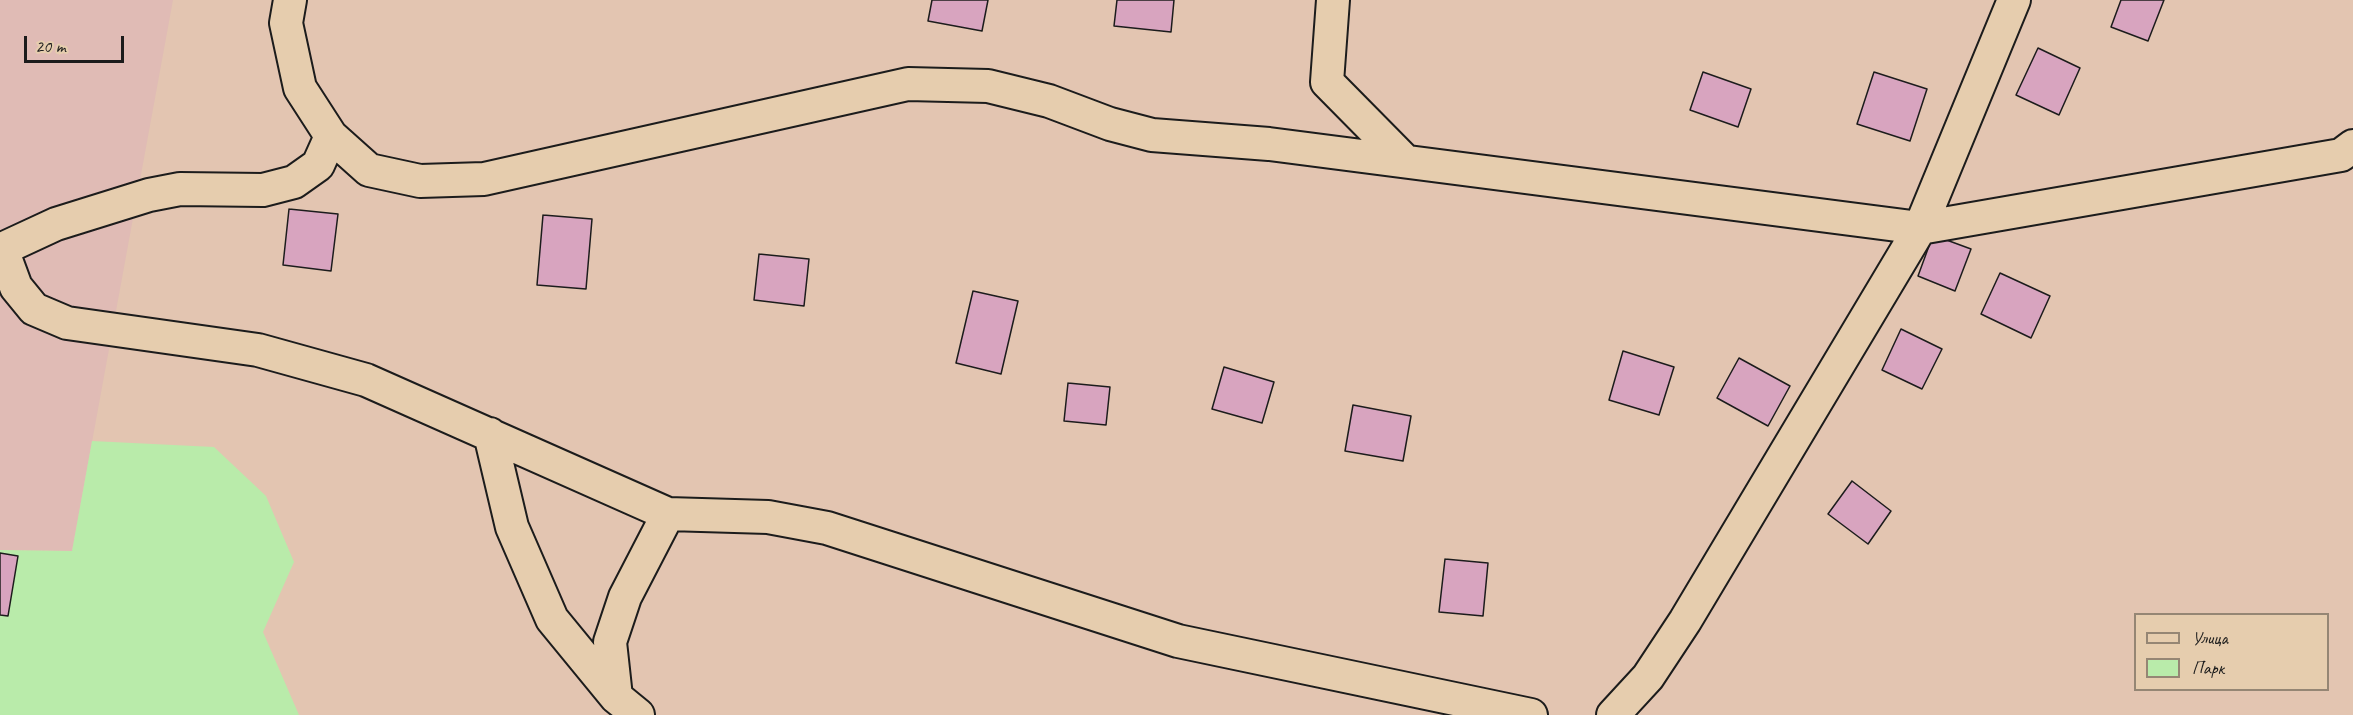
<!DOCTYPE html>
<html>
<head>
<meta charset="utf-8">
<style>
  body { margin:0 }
  #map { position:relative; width:2353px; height:715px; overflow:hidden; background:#e3c5b1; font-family:Caveat,sans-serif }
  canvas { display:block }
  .legend { position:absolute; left:2134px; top:613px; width:195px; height:78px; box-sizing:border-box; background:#e6cdae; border:2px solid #958674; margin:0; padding:8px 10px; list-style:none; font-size:18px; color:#1c1c1c }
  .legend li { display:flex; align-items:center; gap:12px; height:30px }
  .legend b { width:30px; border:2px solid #958674 }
  .scale { position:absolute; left:24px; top:36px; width:100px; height:27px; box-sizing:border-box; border:3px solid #1c1c1c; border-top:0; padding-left:8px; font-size:18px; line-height:21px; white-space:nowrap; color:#1c1c1c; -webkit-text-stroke:4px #e6cdae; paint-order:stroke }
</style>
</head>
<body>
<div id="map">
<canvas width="2353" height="715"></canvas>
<ul class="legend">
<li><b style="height:8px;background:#e6cdae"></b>Улица</li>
<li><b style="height:16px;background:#b9ebaa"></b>Парк</li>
</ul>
<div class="scale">20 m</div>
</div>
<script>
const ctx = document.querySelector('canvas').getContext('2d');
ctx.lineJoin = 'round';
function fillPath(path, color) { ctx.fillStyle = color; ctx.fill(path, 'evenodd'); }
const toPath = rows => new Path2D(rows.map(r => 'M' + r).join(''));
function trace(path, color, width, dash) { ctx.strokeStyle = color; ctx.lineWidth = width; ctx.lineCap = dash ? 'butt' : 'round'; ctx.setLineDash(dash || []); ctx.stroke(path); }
fillPath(toPath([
  [0,0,173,0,72,551,0,550]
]), '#e0bbb5');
fillPath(toPath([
  [92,441,214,447,266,496,294,562,263,632,299,715,0,715,0,550,72,551]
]), '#b9ebaa');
const building = toPath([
  [932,0,988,0,982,31,928,21,932,0],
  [1117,0,1174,0,1171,32,1114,26,1117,0],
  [2121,0,2164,0,2148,41,2111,27,2121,0],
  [2038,48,2080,68,2059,115,2016,95,2038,48],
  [1703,72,1751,89,1738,127,1690,110,1703,72],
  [1874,72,1927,89,1910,141,1857,124,1874,72],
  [289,209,338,214,331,271,283,265,289,209],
  [543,215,592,219,586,289,537,285,543,215],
  [1933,235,1971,249,1955,291,1918,276,1933,235],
  [759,254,809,259,804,306,754,300,759,254],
  [2000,273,2050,296,2031,338,1981,314,2000,273],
  [973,291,1018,301,1001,374,956,363,973,291],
  [1901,329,1942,349,1922,389,1882,370,1901,329],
  [1623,351,1674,367,1659,415,1609,400,1623,351],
  [1739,358,1790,386,1768,426,1717,398,1739,358],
  [1224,367,1274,382,1262,423,1212,409,1224,367],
  [1068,383,1110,387,1106,425,1064,421,1068,383],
  [1353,405,1411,416,1403,461,1345,451,1353,405],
  [1852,481,1891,511,1868,544,1828,514,1852,481],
  [0,553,18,556,8,616,0,615,0,553],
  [1445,559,1488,563,1483,616,1439,612,1445,559]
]);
fillPath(building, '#d8a4bf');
trace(building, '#1c1c1c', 1.5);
const street = toPath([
  [290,0,286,23,300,88,331,136,369,170,420,181,484,179,908,84,988,86,1049,101,1110,124,1152,135,1269,144,1920,228,2341,155,2353,146],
  [1333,0,1327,82,1405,161],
  [2,249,16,287,34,309,67,323,258,350,366,380,668,514,768,517,827,528,1178,641,1531,715],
  [0,250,56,224,149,195,180,189,263,190,294,182,318,165,331,136],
  [490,434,512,527,552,619,616,697,638,715],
  [616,697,610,642,625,597,668,514],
  [1613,715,1648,677,1685,621,1920,228,2014,0]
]);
trace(street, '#1c1c1c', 36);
trace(street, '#e6cdae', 32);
</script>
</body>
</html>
